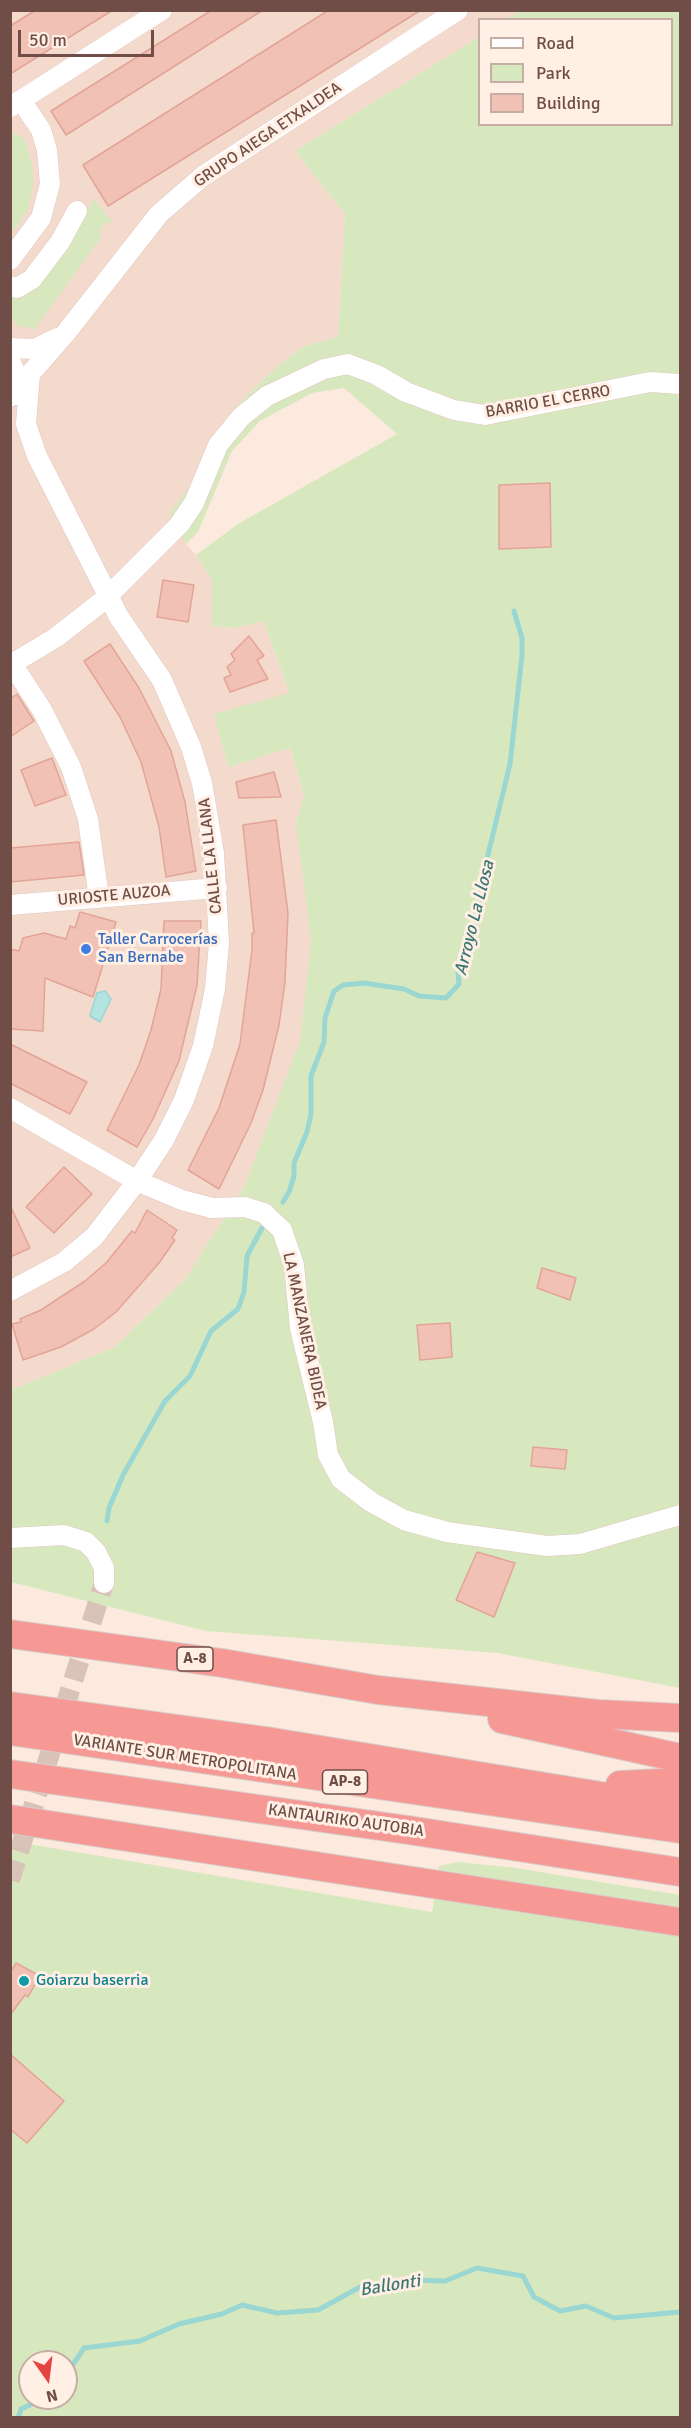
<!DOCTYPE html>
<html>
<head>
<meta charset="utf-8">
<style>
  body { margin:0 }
  #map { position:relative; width:691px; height:2428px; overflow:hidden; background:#fceade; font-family:Signika,sans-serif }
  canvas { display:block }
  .frame { position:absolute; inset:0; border:12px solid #714d47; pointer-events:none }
  .legend { position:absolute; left:478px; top:18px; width:195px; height:108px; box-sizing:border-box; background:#ffefe4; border:2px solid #c6aea5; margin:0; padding:8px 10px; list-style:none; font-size:18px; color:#714d47 }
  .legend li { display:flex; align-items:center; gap:12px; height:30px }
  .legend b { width:30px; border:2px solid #c6aea5 }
  .north { position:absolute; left:18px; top:2350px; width:60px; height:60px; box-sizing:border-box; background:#ffefe4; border:2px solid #c6aea5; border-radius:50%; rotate:166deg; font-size:16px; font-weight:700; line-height:24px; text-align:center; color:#714d47 }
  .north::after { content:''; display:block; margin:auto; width:21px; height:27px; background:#e64443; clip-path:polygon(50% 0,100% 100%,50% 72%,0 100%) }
  .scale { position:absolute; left:18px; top:30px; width:136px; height:27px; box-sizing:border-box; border:3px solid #714d47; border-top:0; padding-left:8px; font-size:18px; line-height:21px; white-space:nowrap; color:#714d47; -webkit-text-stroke:4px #ffefe4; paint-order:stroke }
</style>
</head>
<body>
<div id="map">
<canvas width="691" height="2428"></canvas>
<div class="frame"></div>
<ul class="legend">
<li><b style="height:8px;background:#fff"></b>Road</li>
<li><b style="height:16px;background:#d8e8be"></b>Park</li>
<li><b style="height:16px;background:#f1c1b6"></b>Building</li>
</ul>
<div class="north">N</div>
<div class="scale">50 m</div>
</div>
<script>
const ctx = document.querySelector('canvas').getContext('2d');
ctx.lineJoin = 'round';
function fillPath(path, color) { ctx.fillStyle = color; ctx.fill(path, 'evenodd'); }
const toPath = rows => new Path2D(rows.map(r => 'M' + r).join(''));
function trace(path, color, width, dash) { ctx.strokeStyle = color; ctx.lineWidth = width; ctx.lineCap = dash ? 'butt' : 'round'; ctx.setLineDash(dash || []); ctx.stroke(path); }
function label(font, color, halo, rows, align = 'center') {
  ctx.font = font + ' Signika,sans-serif'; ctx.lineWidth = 6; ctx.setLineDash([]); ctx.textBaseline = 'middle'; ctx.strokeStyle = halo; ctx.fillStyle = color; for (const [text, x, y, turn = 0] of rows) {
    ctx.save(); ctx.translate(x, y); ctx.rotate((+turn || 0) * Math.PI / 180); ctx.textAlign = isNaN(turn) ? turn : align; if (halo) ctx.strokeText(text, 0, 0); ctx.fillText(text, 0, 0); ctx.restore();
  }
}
fillPath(toPath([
  [11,11,520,11,506,19,480,20,479,37,295,151,345,214,338,337,302,347,264,378,223,421,186,544,196,555,212,580,213,626,235,628,264,621,289,694,215,714,228,767,290,748,304,797,296,822,361,886,245,1185,186,1278,115,1347,19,1387,11,1388]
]), '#f3dacd');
fillPath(toPath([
  [520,11,680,11,680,1688,498,1653,206,1631,11,1582,10,1388,19,1387,115,1347,186,1278,245,1185,300,1041,311,941,296,822,304,796,290,748,228,767,214,714,289,693,264,621,235,628,212,626,212,580,196,555,238,524,397,434,344,388,312,393,260,421,232,451,198,532,186,544,169,514,196,478,204,456,223,421,264,378,302,347,338,337,345,214,295,151,479,37,480,124,672,124,672,20,506,19],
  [10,130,25,139,33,169,33,187,28,209,11,235],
  [94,199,114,224,106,222,98,232,102,236,35,329,18,326,11,317,10,295,23,296,28,294,58,261],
  [11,1841,432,1912,439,1866,458,1862,516,1868,680,1895,680,2417,11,2418],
  [30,2362,66,2362,66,2398,30,2398]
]), '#d8e8be');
const water = toPath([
  [105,991,111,999,100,1022,90,1016,97,993,105,991]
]);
fillPath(water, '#b4e4e1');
trace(water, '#9ad6d2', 1.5);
trace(toPath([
  [283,1202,289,1192,294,1176,294,1163,307,1132,311,1114,311,1076,324,1042,325,1018,334,991,343,985,364,983,404,989,419,996,446,998,459,984,458,972,475,928,485,867,510,764,522,655,522,638,514,611],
  [107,1521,109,1508,123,1475,165,1401,190,1376,211,1331,238,1309,244,1292,247,1256,262,1228],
  [66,2375,84,2348,140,2341,179,2324,222,2314,242,2305,277,2313,318,2310,360,2287,415,2280,445,2281,477,2268,523,2276,534,2297,560,2311,586,2306,614,2318,680,2312],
  [18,2418,21,2409,45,2398]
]), '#9ad6d2', 5);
const building = toPath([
  [36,10,113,10,10,74,10,26,36,10],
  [212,10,263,10,66,135,51,111,212,10],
  [329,10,421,10,108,206,83,165,329,10],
  [550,483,551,547,499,549,499,485,550,483],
  [163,580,194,585,188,622,157,617,163,580],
  [249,636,264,656,257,660,268,679,230,692,224,678,231,675,227,667,235,660,231,654,249,636],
  [110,644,139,688,171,751,185,802,196,871,166,877,159,827,141,762,120,717,84,661,110,644],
  [17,694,34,721,10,737,10,699,17,694],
  [52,758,66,795,35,806,21,770,52,758],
  [274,772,281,797,239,798,236,782,274,772],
  [276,820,288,913,285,982,279,1025,263,1090,251,1123,219,1189,188,1170,219,1108,240,1044,252,950,252,933,254,933,243,825,276,820],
  [79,842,84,875,10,882,10,848,79,842],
  [80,912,116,922,93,997,45,978,43,1031,10,1029,10,949,19,951,23,938,44,933,66,939,70,926,75,928,80,912],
  [164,921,201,921,197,985,179,1061,153,1119,137,1147,107,1130,139,1065,151,1030,161,989,164,921],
  [10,1044,87,1082,70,1114,10,1083,10,1044],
  [64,1167,92,1194,54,1233,26,1207,64,1167],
  [10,1205,30,1248,10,1257,10,1205],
  [147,1210,177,1230,172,1238,175,1240,159,1263,116,1312,94,1329,61,1347,23,1360,12,1324,21,1322,20,1319,41,1310,85,1281,106,1263,132,1231,135,1233,147,1210],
  [542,1268,576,1278,570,1300,537,1288,542,1268],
  [450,1323,452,1357,420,1360,417,1325,450,1323],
  [533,1447,567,1450,565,1469,531,1466,533,1447],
  [477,1552,515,1563,494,1617,456,1600,477,1552],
  [16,1963,40,1976,28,1997,25,1995,10,2015,10,1973,16,1963],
  [10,2054,64,2101,27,2143,10,2129,10,2054]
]);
fillPath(building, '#f1c1b6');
trace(building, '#e3a497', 1.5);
trace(toPath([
  [10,1880,104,1583]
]), '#d9c3b8', 20, [20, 10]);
const minor = toPath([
  [10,107,162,10],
  [10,260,41,218,50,184,47,150,41,130,21,100],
  [10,286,17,288,32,279,60,242,77,211],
  [10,348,35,349,57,338],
  [10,360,15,372,17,395],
  [10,397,65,334,159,214,203,176,458,10],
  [12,664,42,710,71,767,88,819,99,898],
  [10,665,55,638,104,600,179,525,194,503,218,445,241,417,267,396,324,369,348,364,377,375,406,392,454,410,485,415,650,382,680,384],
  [10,905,217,888],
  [10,1108,137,1181,182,1200,212,1208,245,1207,264,1213,282,1230,294,1265,300,1328,323,1422,328,1455,341,1479,371,1502,404,1520,447,1532,547,1546,580,1544,680,1515],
  [10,1291,64,1262,94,1237,137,1181,164,1140,184,1100,203,1046,215,989,219,943,214,853,202,783,191,747,162,680,119,617,37,456,26,424,30,374],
  [10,1538,64,1535,86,1542,96,1552,104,1568,104,1583]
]);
const highway = toPath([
  [10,1634,222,1663,378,1690,598,1714,680,1718],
  [10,1706,266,1741,619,1799,680,1806],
  [502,1719,680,1758],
  [10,1731,680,1829],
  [10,1774,408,1830,680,1872],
  [620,1785,680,1782],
  [10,1819,680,1922]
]);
trace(minor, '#e1c6be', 21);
trace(highway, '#d7cdcb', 30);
trace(minor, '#fff', 20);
trace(highway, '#f69995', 28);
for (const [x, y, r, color] of [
  [86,949,6,"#3f7fe0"],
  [24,1981,6,"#0f9aa8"]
]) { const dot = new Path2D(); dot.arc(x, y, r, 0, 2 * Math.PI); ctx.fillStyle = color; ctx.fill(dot); trace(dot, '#ffefe4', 2); }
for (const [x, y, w] of [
  [195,1659,36],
  [345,1782,45]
]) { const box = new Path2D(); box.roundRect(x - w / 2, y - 12, w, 24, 4.5); ctx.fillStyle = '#ffefe4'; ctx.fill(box); trace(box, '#714d47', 1.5); }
label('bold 15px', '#714d47', null, [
  ["A-8",195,1659],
  ["AP-8",345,1782]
]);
label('16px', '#714d47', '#ffefe4', [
  ["GRUPO AIEGA ETXALDEA",268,135,-34],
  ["BARRIO EL CERRO",548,402,-10],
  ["CALLE LA LLANA",211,856,-96],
  ["URIOSTE AUZOA",114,896,-5],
  ["LA MANZANERA BIDEA",304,1331,78],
  ["VARIANTE SUR METROPOLITANA",185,1758,9],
  ["KANTAURIKO AUTOBIA",346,1821,8]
]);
label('16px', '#366cbe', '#ffefe4', [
  ["Taller Carrocerías",98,940],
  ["San Bernabe",98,958]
], 'left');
label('16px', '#0d838f', '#ffefe4', [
  ["Goiarzu baserria",36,1981]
], 'left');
label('italic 18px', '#3c7775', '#ffefe4', [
  ["Arroyo La Llosa",475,918,-76],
  ["Ballonti",390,2286,-9]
]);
</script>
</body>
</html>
